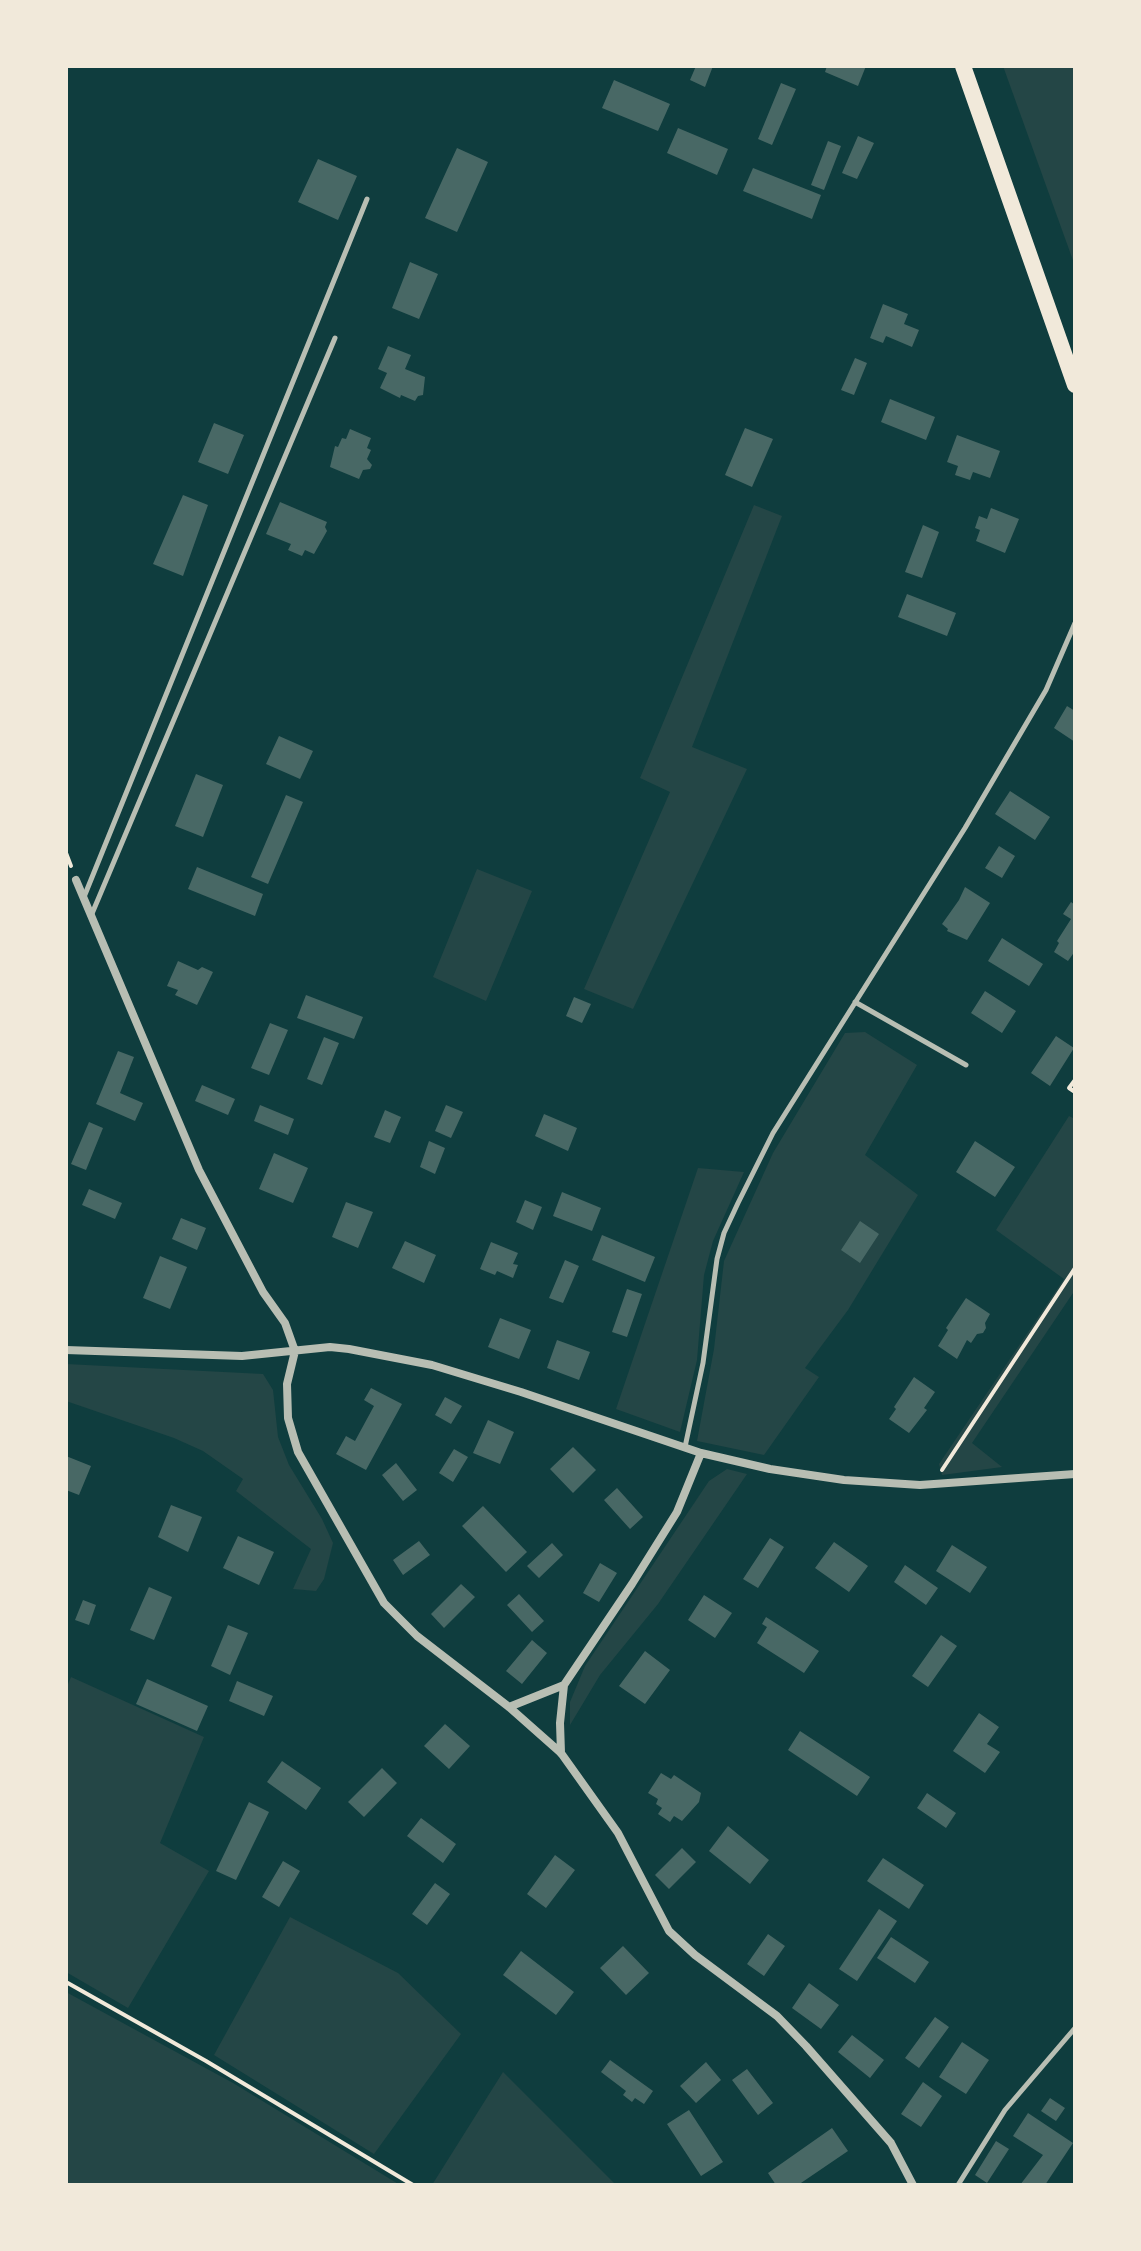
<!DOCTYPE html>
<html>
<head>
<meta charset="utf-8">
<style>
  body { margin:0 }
  #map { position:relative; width:1141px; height:2251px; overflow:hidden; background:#0f3d3e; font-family:"Open Sans",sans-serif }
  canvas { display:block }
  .frame { position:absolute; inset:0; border:68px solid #f1e9da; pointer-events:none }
</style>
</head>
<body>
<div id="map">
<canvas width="1141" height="2251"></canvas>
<div class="frame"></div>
</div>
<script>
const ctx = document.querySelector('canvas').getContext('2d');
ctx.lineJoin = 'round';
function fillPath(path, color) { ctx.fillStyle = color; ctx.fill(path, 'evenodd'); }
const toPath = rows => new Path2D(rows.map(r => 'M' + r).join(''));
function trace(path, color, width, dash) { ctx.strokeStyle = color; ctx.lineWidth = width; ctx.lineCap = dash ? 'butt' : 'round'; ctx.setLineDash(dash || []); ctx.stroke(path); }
fillPath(toPath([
  [1003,66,1075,66,1075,266],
  [754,505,782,516,692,747,747,769,633,1009,584,989,670,792,640,778],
  [477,869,532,891,486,1001,433,977],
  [865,1032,917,1065,865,1155,918,1195,848,1310,805,1368,819,1377,764,1455,697,1441,714,1349,724,1261,773,1153,845,1033],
  [1069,1116,1075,1119,1075,1290,972,1443,1002,1467,942,1475,939,1464,1064,1279,996,1230],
  [698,1168,744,1172,713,1241,704,1275,697,1360,680,1432,616,1409],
  [66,1364,263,1374,273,1390,278,1437,289,1465,322,1519,333,1543,324,1579,316,1591,293,1589,311,1549,236,1491,243,1479,203,1451,174,1438,66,1401],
  [727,1469,747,1474,658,1604,600,1675,570,1725,570,1702,585,1666,709,1481],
  [71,1677,204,1737,160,1843,209,1871,128,2008,66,1972,66,1689],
  [290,1917,398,1973,461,2034,374,2154,214,2055],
  [66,1992,233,2083,400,2185,66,2185],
  [503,2072,616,2185,432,2185]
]), '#244646');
fillPath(toPath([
  [696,66,713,66,705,87,690,80],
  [827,66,866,66,858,86,825,72],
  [614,80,670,104,658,131,602,108],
  [781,83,796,89,772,145,758,139],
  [678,128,728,149,717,175,667,153],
  [858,136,874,143,857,179,842,173],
  [828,141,841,146,824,190,811,185],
  [457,148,488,162,457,232,425,218],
  [318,159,357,176,338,220,298,202],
  [753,168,821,195,812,219,743,191],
  [410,262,438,274,419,319,392,308],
  [883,304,908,314,904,324,919,330,912,347,886,336,883,343,870,338],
  [388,346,411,355,405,369,425,377,423,395,418,396,415,401,401,395,400,398,380,388,387,373,378,369],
  [855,358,867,363,854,395,841,390],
  [890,399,935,417,926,440,881,422],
  [214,423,244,435,228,474,198,462],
  [745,428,773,439,752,487,725,475],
  [350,429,371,438,367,448,371,450,367,459,372,465,370,469,363,470,359,479,330,467,335,446,338,447,342,438,346,439],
  [957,435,1000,451,990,478,973,472,970,480,955,475,958,466,947,462],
  [183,495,208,505,183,576,153,564],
  [280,502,327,522,325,527,327,531,314,554,305,550,302,556,288,550,291,544,266,534],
  [991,508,1019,519,1005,553,976,541,980,530,975,528,979,516,987,519],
  [923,525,939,532,922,578,905,572],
  [907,594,956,613,947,636,898,617],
  [1067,706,1075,711,1075,742,1054,728],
  [279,736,313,751,300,779,266,764],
  [196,774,223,785,203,837,175,826],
  [1010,791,1050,817,1035,840,995,814],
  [286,795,303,802,268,884,251,877],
  [999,846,1015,856,1002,878,985,868],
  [197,867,263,894,255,916,188,889],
  [965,887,990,903,967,940,947,931,948,929,942,924,959,900],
  [1071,902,1075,905,1075,951,1068,961,1054,952,1059,943,1057,941,1071,919,1063,914],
  [1002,938,1043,964,1029,986,988,961],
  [178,961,198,970,202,967,213,972,197,1005,175,995,178,990,167,986],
  [985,991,1016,1011,1002,1033,971,1013],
  [306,995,363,1017,354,1039,297,1018],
  [574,997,591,1004,582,1023,566,1016],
  [270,1023,288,1030,269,1075,251,1068],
  [1056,1036,1074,1048,1050,1086,1031,1073],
  [324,1037,339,1043,322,1085,307,1079],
  [118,1051,134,1057,120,1093,143,1103,135,1121,96,1104],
  [202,1085,235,1099,228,1115,195,1101],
  [260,1105,294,1119,288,1135,254,1121],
  [446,1105,463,1112,451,1138,435,1131],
  [385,1110,401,1117,390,1143,374,1137],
  [544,1114,577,1128,568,1151,535,1136],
  [89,1122,103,1128,86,1170,71,1164],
  [429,1141,445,1148,435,1174,420,1167],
  [975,1141,1015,1167,995,1197,956,1172],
  [274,1153,308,1168,293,1203,259,1189],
  [89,1189,122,1203,115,1219,82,1205],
  [562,1192,601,1208,592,1231,553,1216],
  [525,1200,542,1207,533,1230,516,1222],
  [346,1202,373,1212,358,1248,332,1237],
  [181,1218,206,1228,197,1250,172,1239],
  [860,1221,879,1234,860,1263,841,1250],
  [602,1235,655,1257,645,1282,592,1260],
  [405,1241,436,1255,424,1283,392,1268],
  [491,1242,518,1253,513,1264,518,1265,513,1278,497,1271,495,1275,480,1269],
  [160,1256,187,1267,170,1309,143,1298],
  [565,1260,579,1266,563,1303,549,1298],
  [627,1289,642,1294,627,1337,612,1332],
  [966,1298,990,1314,985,1323,986,1328,983,1333,977,1334,971,1343,967,1340,957,1359,938,1346,948,1330,946,1328],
  [500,1318,531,1330,519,1359,488,1347],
  [557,1340,590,1352,579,1380,547,1368],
  [914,1377,935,1392,924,1408,927,1410,909,1433,889,1419,896,1409,894,1407],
  [371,1388,402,1404,366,1470,336,1454,346,1436,355,1441,374,1406,364,1400],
  [445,1397,462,1406,451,1424,435,1415],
  [488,1420,514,1432,500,1464,473,1453],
  [573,1447,596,1470,573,1493,550,1469],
  [454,1449,468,1457,453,1482,439,1473],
  [66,1456,91,1466,79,1495,66,1490],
  [396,1463,417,1490,403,1501,382,1475],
  [617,1488,643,1517,630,1529,604,1500],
  [171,1505,202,1517,188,1552,158,1537],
  [483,1506,527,1552,506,1572,462,1526],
  [238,1536,274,1552,259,1585,223,1568],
  [770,1538,784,1547,758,1588,743,1579],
  [419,1541,430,1555,403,1575,393,1560],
  [834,1542,868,1566,849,1592,815,1568],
  [552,1543,563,1555,539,1578,527,1566],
  [952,1545,987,1567,970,1593,936,1571],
  [600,1563,617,1573,599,1602,583,1593],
  [905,1565,938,1588,926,1605,894,1582],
  [461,1584,475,1597,444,1628,431,1614],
  [149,1587,172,1597,154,1640,130,1630],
  [519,1594,544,1621,532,1632,507,1605],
  [704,1595,732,1613,715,1638,688,1620],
  [83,1600,96,1605,89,1625,75,1620],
  [766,1617,819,1651,804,1673,757,1643,767,1627,762,1624],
  [228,1625,248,1633,230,1675,211,1666],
  [941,1635,957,1646,928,1687,912,1676],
  [532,1640,547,1653,522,1684,506,1671],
  [645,1651,670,1670,645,1704,619,1686],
  [147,1679,208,1706,197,1731,136,1704],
  [237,1681,273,1696,264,1716,229,1701],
  [979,1713,999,1727,987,1744,1000,1752,985,1773,953,1751],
  [445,1724,470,1746,449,1769,424,1746],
  [800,1731,870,1777,857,1796,788,1750],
  [282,1761,321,1788,306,1810,267,1782],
  [382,1768,397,1783,364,1817,348,1802],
  [661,1773,671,1779,674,1775,701,1793,699,1802,682,1821,674,1816,670,1822,658,1814,662,1808,656,1804,658,1799,648,1793],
  [927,1793,956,1813,946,1828,917,1808],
  [249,1802,269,1812,236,1880,216,1871],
  [421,1818,456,1844,443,1863,407,1836],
  [728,1826,769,1860,750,1884,709,1851],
  [682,1848,696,1862,669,1889,655,1875],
  [555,1855,575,1870,546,1908,527,1894],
  [883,1858,924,1885,909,1909,867,1881],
  [283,1861,300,1871,279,1907,262,1897],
  [435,1883,450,1894,427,1925,412,1914],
  [879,1909,897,1921,857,1981,839,1969],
  [768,1934,785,1946,764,1976,747,1964],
  [891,1937,929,1962,915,1983,877,1958],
  [623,1946,649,1973,626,1995,600,1968],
  [521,1951,574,1992,556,2015,503,1975],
  [809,1983,839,2005,821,2029,792,2008],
  [935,2017,949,2027,919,2068,905,2058],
  [852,2035,884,2060,870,2078,838,2052],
  [962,2042,989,2060,966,2094,939,2077],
  [610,2060,653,2091,644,2104,635,2098,632,2102,623,2095,626,2091,601,2072],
  [706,2062,721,2080,696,2103,680,2086],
  [747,2069,773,2103,758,2115,732,2080],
  [923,2082,942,2096,921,2127,901,2114],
  [1050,2098,1065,2108,1056,2121,1041,2111],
  [689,2110,723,2162,701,2176,667,2124],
  [1028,2113,1073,2143,1045,2185,1020,2185,1043,2155,1013,2136],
  [832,2128,848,2151,798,2185,776,2185,768,2173],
  [996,2141,1009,2149,987,2183,975,2175]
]), '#486865');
trace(toPath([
  [66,853,71,866],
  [1075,1080,1069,1088,1075,1092],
  [942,1470,1075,1268],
  [66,1982,206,2061,413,2185]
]), '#f1e9da', 4);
trace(toPath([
  [84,897,367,199],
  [91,916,335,338],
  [855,1002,966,1065],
  [685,1447,703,1363,717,1259,724,1233,738,1203,773,1133,965,828,1046,690,1075,623],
  [958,2185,1005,2110,1075,2028]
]), '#b8beb3', 5);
trace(toPath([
  [76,880,199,1170,263,1292,285,1323,295,1351,287,1384,288,1418,298,1452,384,1603,417,1636,509,1707,561,1753,618,1833,669,1931,695,1955,777,2016,806,2046,891,2143,913,2185],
  [66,1350,242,1356,330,1347,349,1349,432,1365,521,1392,701,1453,770,1469,844,1480,920,1485,1075,1474],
  [509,1707,564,1685,632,1584,677,1512,701,1453],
  [561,1753,560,1723,564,1685]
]), '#b8beb3', 8);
trace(toPath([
  [963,66,1075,385]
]), '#f1e9da', 16);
</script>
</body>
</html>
